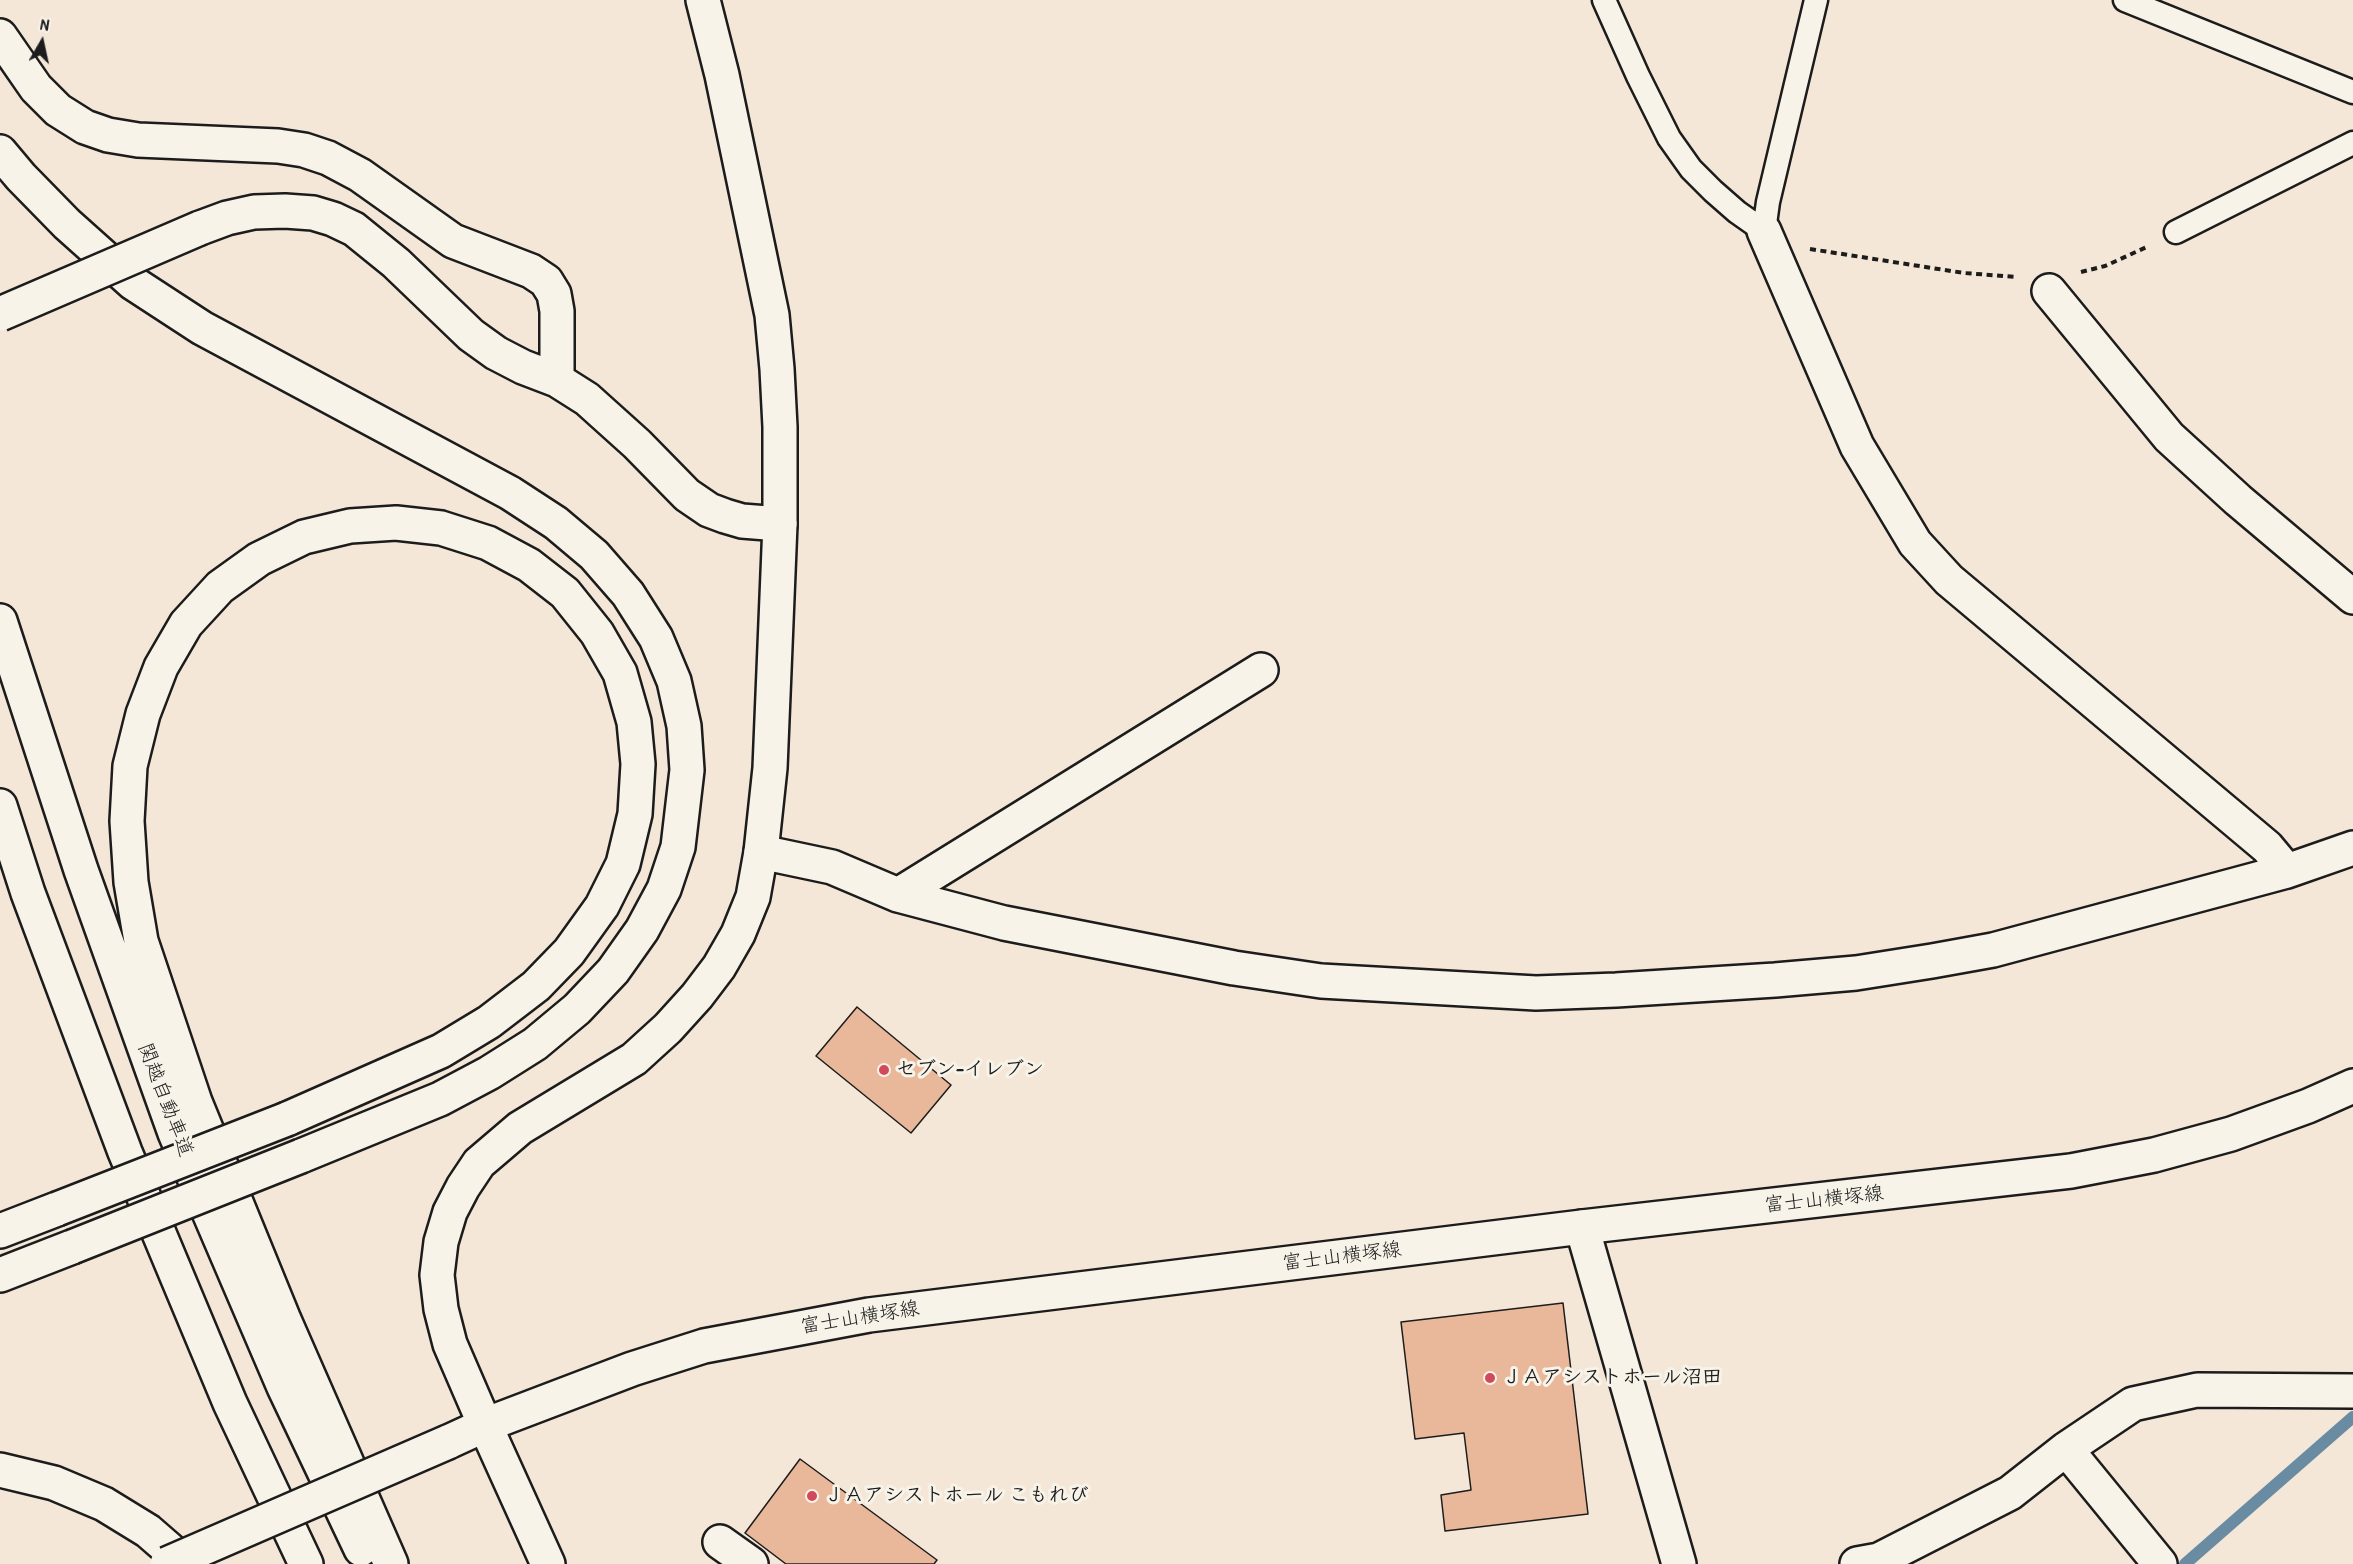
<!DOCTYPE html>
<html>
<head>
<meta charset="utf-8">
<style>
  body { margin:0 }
  #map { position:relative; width:2353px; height:1564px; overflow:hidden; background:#f4e7d8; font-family:"Patrick Hand",sans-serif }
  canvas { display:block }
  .north { position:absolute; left:12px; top:12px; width:60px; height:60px; -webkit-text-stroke:4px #f7f3e8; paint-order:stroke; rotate:9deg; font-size:16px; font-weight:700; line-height:24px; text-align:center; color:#1c1c1c }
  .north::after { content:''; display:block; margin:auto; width:21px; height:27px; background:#1c1c1c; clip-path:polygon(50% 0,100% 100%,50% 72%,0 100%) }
</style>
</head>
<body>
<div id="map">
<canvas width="2353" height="1564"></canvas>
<div class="north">N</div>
</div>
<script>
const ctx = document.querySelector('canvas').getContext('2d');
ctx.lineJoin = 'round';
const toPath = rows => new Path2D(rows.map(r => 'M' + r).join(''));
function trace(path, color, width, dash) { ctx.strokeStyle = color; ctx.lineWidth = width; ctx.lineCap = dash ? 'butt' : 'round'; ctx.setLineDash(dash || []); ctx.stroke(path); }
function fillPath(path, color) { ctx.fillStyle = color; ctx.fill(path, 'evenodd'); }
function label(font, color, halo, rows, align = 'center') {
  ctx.font = font + ' "Patrick Hand","Klee One",sans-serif'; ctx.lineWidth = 6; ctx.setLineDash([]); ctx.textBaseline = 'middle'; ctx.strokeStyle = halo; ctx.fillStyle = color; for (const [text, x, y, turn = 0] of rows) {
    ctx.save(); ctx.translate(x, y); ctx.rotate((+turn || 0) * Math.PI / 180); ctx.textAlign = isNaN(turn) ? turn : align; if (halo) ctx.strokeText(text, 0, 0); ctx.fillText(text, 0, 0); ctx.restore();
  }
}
trace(toPath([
  [2185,1564,2353,1417]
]), '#698ca3', 12);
const building = toPath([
  [857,1007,951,1085,911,1133,816,1056,857,1007],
  [1563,1303,1588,1514,1445,1531,1441,1495,1471,1490,1464,1433,1415,1439,1401,1322,1563,1303],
  [800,1459,937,1560,934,1564,786,1564,745,1533,800,1459]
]);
fillPath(building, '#e9b89a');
trace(building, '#1c1c1c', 1.5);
const service = toPath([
  [1604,0,1638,76,1669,138,1691,169,1713,191,1737,212,1764,231,1768,202,1816,0],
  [2125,0,2353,92],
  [2176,232,2353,143]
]);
const minor = toPath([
  [0,36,36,88,58,110,85,127,108,135,138,140,278,146,304,150,328,158,360,175,453,241,531,271,546,281,554,294,557,311,557,380],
  [200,228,227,218,254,212,285,211,313,213,333,219,354,229,396,263,471,335,496,353,523,367,557,380,587,399,637,444,687,495,709,510,725,516,742,521,780,524],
  [1764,231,1857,446,1915,543,1949,580,2267,847,2287,871],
  [2049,291,2169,437,2238,500,2353,597],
  [761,852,832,867,898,895,1004,923,1234,968,1321,981,1536,993,1616,990,1775,980,1856,973,1932,961,1993,950,2287,871,2353,848],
  [898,895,1261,670],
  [1582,1227,1679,1564],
  [2066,1449,2160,1564],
  [720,1542,751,1564],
  [1857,1564,1879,1560,2010,1493,2066,1449,2133,1404,2197,1390,2353,1391]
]);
const tertiary = toPath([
  [448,1442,485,1425,450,1344,441,1309,437,1275,441,1242,450,1212,463,1187,479,1163,520,1128,634,1059,668,1028,697,996,719,967,738,934,753,897,761,852,770,768,780,524,780,427,777,369,772,315,722,75,703,0]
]);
const secondary = toPath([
  [548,1564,485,1425,632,1369,704,1346,869,1315,1582,1227,2071,1171,2154,1155,2231,1134,2308,1106,2353,1086]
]);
const motorway = toPath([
  [0,152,21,177,67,224,133,283,202,328,510,493,556,523,594,555,628,594,656,638,674,681,684,726,687,770,678,847,664,889,642,930,613,971,577,1009,535,1044,489,1073,440,1099,301,1156],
  [0,621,81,870,175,1133,284,1387,361,1549],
  [0,806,28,893,125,1152,230,1403,306,1564],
  [287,1119,441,1051,489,1022,536,986,569,952,602,906,623,864,635,814,638,764,634,722,620,673,597,633,565,593,529,565,488,543,441,528,396,523,350,526,304,537,259,559,220,587,186,624,161,667,143,714,130,766,127,821,131,882,141,941,195,1102,284,1320,391,1564],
  [0,1231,57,1209],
  [0,1275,72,1247],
  [0,1470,54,1483,104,1504,148,1531,186,1564]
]);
trace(service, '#1c1c1c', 27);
trace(minor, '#1c1c1c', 38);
trace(tertiary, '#1c1c1c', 38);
trace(secondary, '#1c1c1c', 38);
trace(motorway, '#1c1c1c', 38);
trace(toPath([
  [1810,249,1964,273,2017,277],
  [2081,272,2105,266,2149,246]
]), '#1c1c1c', 4, [6, 4.5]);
trace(service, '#f7f3e8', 22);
trace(minor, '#f7f3e8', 33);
trace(tertiary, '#f7f3e8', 33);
trace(secondary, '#f7f3e8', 33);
trace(motorway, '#f7f3e8', 33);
const minorBridge = toPath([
  [0,314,200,228]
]);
const tertiaryBridge = toPath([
  [167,1564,448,1442]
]);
const motorwayBridge = toPath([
  [57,1209,287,1119],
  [72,1247,301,1156]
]);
trace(minorBridge, '#1c1c1c', 38, []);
trace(tertiaryBridge, '#1c1c1c', 38, []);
trace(motorwayBridge, '#1c1c1c', 38, []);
trace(minorBridge, '#f7f3e8', 33);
trace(tertiaryBridge, '#f7f3e8', 33);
trace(motorwayBridge, '#f7f3e8', 33);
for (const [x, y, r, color] of [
  [884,1070,6,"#d1495b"],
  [1490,1378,6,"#d1495b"],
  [812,1496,6,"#d1495b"]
]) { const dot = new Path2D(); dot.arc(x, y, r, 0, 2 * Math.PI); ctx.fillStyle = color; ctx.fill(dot); trace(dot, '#f7f3e8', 2); }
label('bold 20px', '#1c1c1c', '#f7f3e8', [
  ["セブン-イレブン",896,1070],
  ["ＪＡアシストホール沼田",1502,1378],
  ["ＪＡアシストホール こもれび",824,1496]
], 'left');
label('20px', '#1c1c1c', '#f7f3e8', [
  ["関越自動車道",165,1100,69],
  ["富士山横塚線",1824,1200,-6],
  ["富士山横塚線",1342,1257,-7],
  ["富士山横塚線",860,1318,-9]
]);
</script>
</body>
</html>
